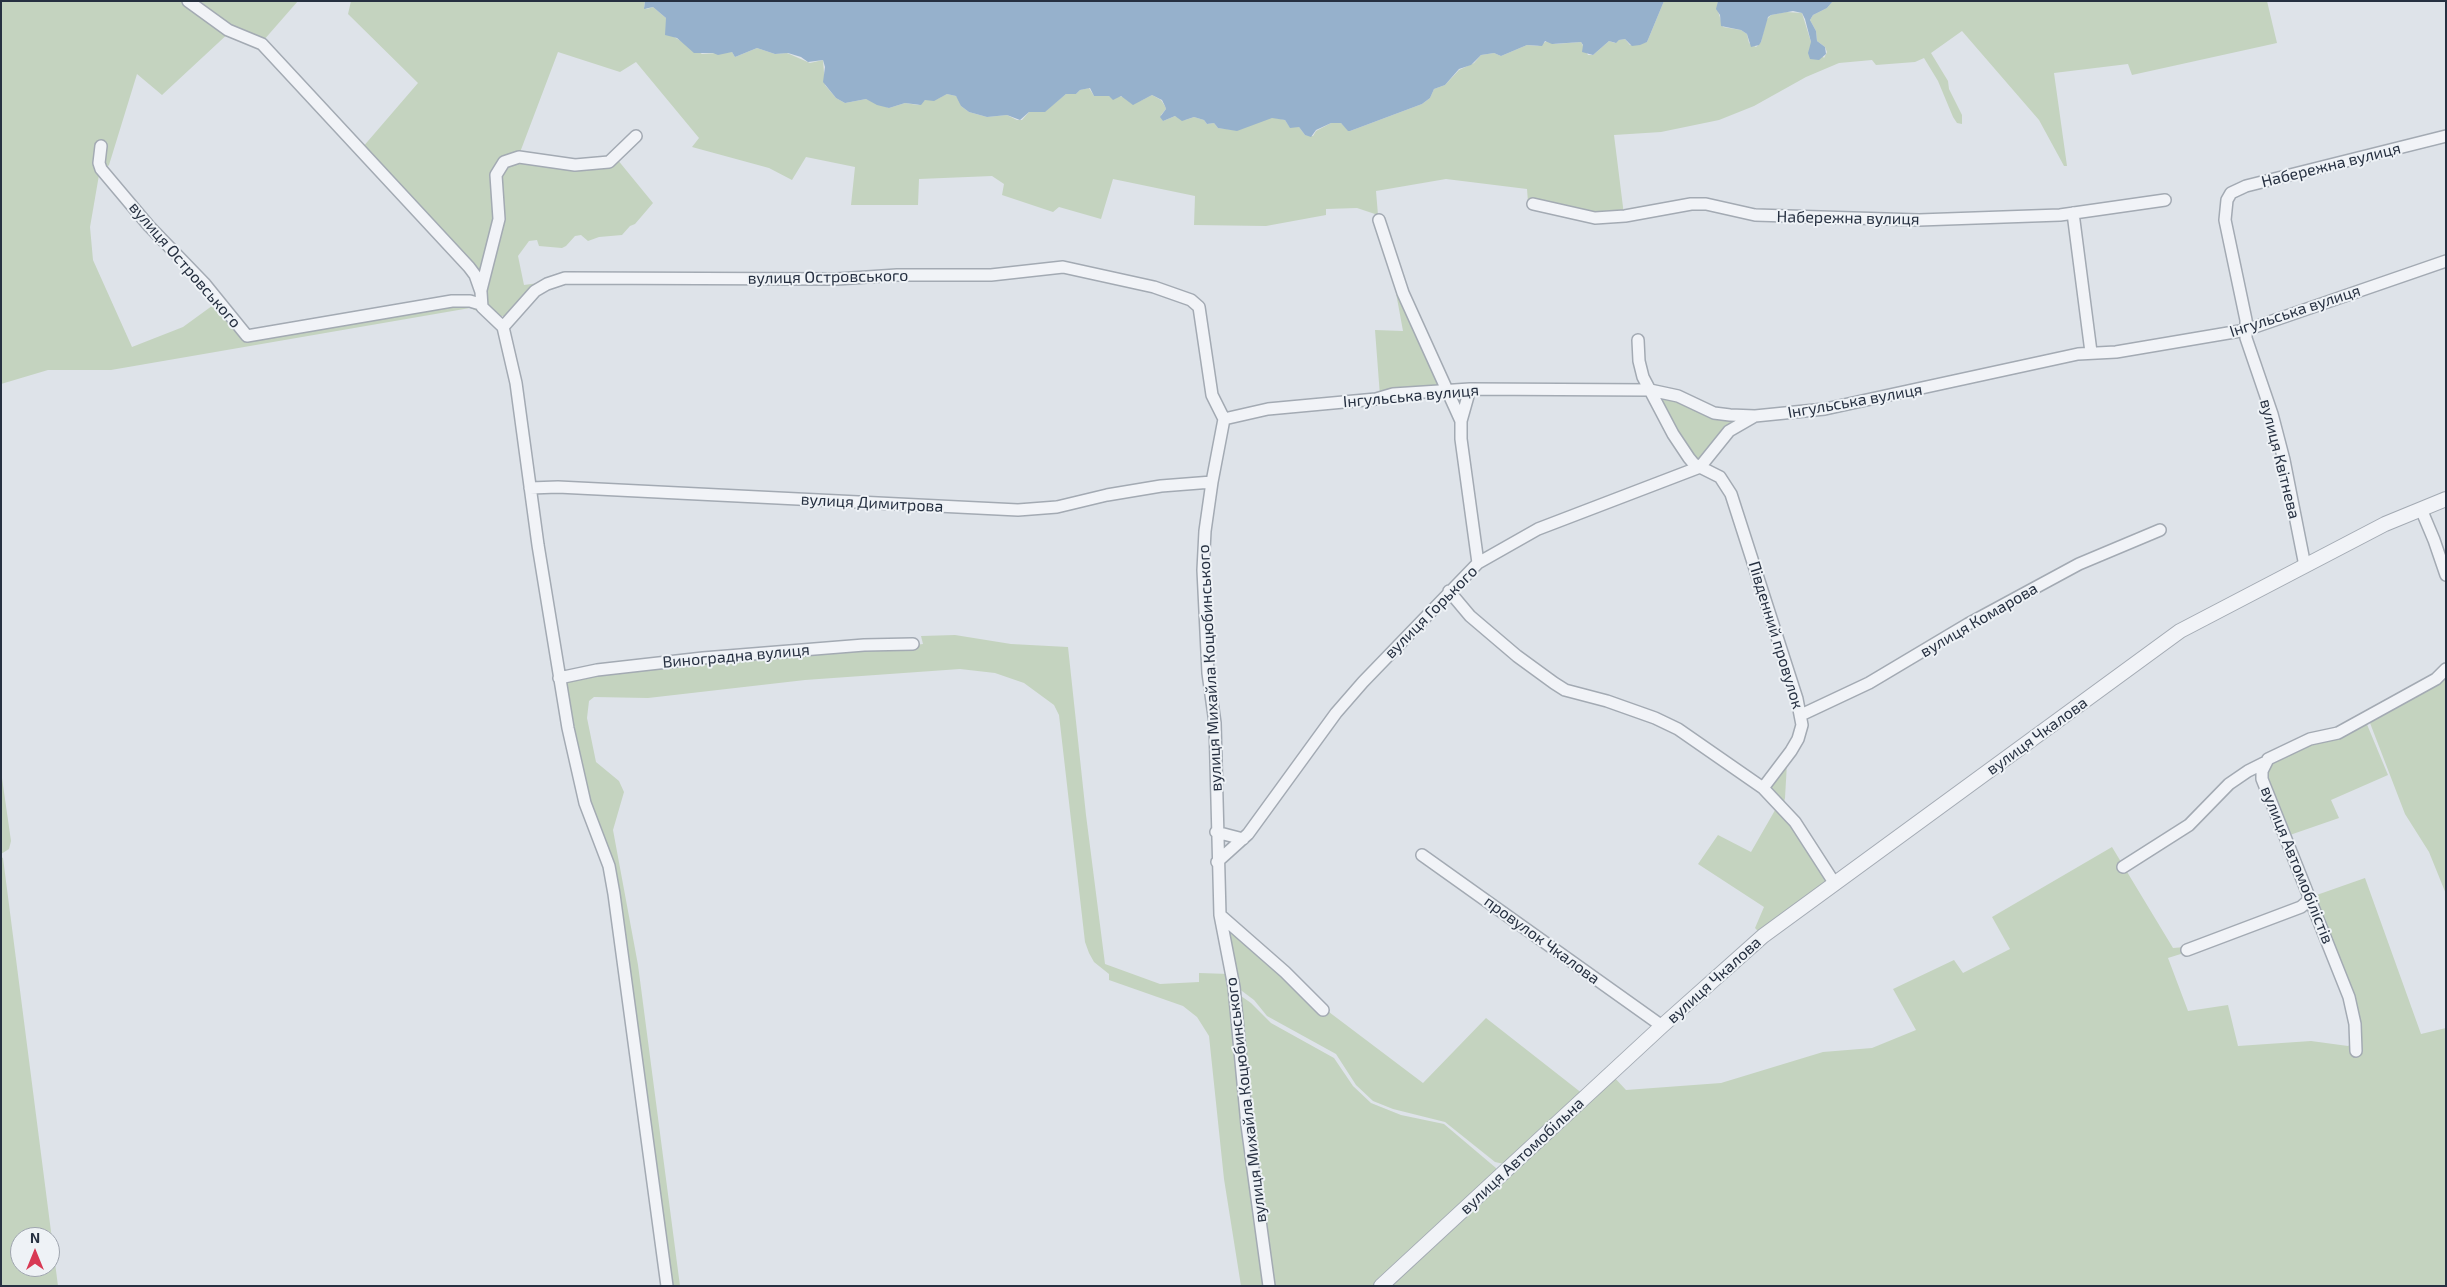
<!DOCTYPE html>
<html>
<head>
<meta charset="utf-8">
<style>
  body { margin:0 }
  #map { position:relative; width:2447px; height:1287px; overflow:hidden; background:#dee3e9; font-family:"Exo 2",sans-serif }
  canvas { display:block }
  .frame { position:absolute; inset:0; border:2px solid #263041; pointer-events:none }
  .north { position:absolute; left:10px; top:1227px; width:50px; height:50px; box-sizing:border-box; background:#eef2f6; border:1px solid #9ea4ae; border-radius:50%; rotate:0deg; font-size:14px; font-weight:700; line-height:20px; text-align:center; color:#263041 }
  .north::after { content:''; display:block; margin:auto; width:18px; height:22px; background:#d83954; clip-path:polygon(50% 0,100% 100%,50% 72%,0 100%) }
</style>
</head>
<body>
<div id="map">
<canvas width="2447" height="1287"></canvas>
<div class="frame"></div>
<div class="north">N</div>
</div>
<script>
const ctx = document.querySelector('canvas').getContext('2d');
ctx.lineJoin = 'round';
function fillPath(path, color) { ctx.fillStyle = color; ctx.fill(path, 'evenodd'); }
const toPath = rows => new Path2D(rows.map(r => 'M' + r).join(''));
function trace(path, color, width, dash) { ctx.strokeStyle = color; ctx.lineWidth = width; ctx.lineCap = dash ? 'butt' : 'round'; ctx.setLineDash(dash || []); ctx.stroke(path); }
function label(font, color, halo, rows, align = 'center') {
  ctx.font = font + ' "Exo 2",sans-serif'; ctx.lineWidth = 4; ctx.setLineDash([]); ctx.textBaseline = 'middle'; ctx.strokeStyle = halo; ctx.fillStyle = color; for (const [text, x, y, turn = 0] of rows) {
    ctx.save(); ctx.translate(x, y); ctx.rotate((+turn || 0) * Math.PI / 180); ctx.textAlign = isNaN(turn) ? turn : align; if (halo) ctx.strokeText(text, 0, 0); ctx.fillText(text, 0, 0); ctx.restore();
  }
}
fillPath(toPath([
  [1,1,298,1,263,41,232,30,162,95,137,74,109,165,99,175,90,227,93,260,132,347,183,327,216,303,246,338,469,302,486,315,470,308,111,370,48,370,1,384],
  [351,1,645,1,644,7,647,9,653,7,666,18,666,30,671,35,702,54,732,52,735,57,757,48,775,54,787,53,810,63,823,60,825,85,836,98,845,103,866,99,889,108,905,103,918,105,925,100,937,99,947,94,956,96,960,101,961,106,969,112,987,117,1007,115,1017,120,1022,120,1029,112,1044,112,1066,94,1076,94,1080,90,1089,88,1094,96,1109,96,1114,99,1119,96,1140,101,1152,95,1161,100,1165,106,1166,109,1161,115,1163,121,1175,116,1185,120,1194,117,1204,120,1207,124,1214,123,1218,128,1235,130,1272,117,1285,120,1289,126,1299,127,1305,135,1313,136,1316,131,1331,123,1341,123,1350,131,1422,104,1430,98,1434,89,1445,85,1459,70,1474,63,1481,55,1494,53,1501,56,1527,45,1538,46,1547,41,1555,44,1581,42,1588,55,1593,55,1609,41,1615,43,1619,40,1625,39,1630,45,1647,42,1664,1,1718,1,1717,8,1723,27,1741,30,1747,34,1749,43,1756,47,1761,42,1766,20,1771,15,1786,12,1802,13,1811,42,1824,58,1827,52,1825,47,1817,41,1816,31,1810,20,1813,15,1827,8,1833,1,2267,1,2277,43,2132,75,2128,64,2054,73,2067,166,2064,166,2039,120,1962,31,1931,53,1948,81,1949,89,1962,115,1962,124,1957,123,1953,117,1938,81,1924,58,1915,62,1876,65,1872,60,1839,63,1806,77,1754,106,1719,120,1661,132,1614,135,1624,215,1595,217,1528,202,1527,189,1446,179,1376,191,1378,215,1357,208,1326,209,1326,215,1266,226,1194,225,1195,196,1113,179,1101,219,1059,207,1053,212,1002,195,1004,184,992,176,919,179,918,205,851,205,855,167,806,157,792,180,769,168,692,147,699,138,636,62,620,72,558,52,519,155,503,159,498,206,482,271,478,271,362,148,418,83,348,14],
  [528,159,617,159,653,203,635,224,630,226,622,235,599,237,588,241,581,235,575,236,566,246,562,248,539,246,537,240,529,241,518,256,524,285,546,282,509,316,500,316,489,312,483,291,500,168],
  [1390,260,1442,387,1380,396,1375,330,1403,331],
  [1659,395,1742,417,1700,460,1697,460,1674,432],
  [955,635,1011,644,1068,647,1086,815,1105,964,1160,984,1199,982,1199,973,1229,974,1265,1286,1241,1286,1224,1179,1209,1036,1197,1017,1183,1006,1109,980,1109,974,1094,962,1089,953,1085,942,1059,715,1054,705,1024,683,995,673,960,669,805,680,648,698,594,697,589,701,587,718,596,762,619,781,624,792,613,830,638,965,680,1286,670,1286,617,893,594,821,571,726,565,686,568,681,597,672,907,646,923,644,921,636],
  [2446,672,2446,894,2429,852,2405,814,2370,723],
  [2366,722,2388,775,2331,800,2339,818,2287,836,2264,779,2269,761],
  [1787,763,1785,798,1784,802,1770,788],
  [1,771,11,841,9,849,1,854],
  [1778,805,1827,880,1760,933,1755,928,1764,907,1698,864,1718,835,1751,852],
  [2112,847,2173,948,2185,947,2187,952,2168,958,2188,1011,2228,1005,2238,1046,2311,1041,2348,1046,2357,1039,2311,897,2365,878,2421,1034,2446,1028,2446,1286,1386,1286,1613,1076,1626,1090,1721,1083,1823,1052,1872,1048,1916,1030,1893,989,1954,960,1963,973,2010,949,1992,917],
  [1,857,3,858,58,1286,1,1286],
  [20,1237,50,1237,50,1267,20,1267],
  [1225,923,1325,1009,1423,1083,1486,1018,1583,1094,1504,1164,1495,1162,1445,1122,1393,1109,1373,1101,1356,1085,1336,1054,1267,1016,1254,1000,1238,988],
  [1241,996,1251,1003,1271,1023,1334,1058,1353,1086,1371,1103,1401,1115,1444,1124,1496,1168,1497,1171,1375,1286,1273,1286,1260,1195,1239,997]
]), '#c4d3bf');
fillPath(toPath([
  [645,1,1664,1,1647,42,1640,45,1632,46,1625,39,1619,40,1616,43,1609,41,1593,55,1582,52,1583,45,1581,42,1552,44,1545,41,1542,46,1527,45,1501,56,1494,53,1481,55,1471,65,1459,69,1445,85,1434,89,1430,98,1422,104,1350,131,1348,131,1341,123,1331,123,1316,130,1311,137,1305,135,1299,127,1290,128,1285,120,1272,118,1237,131,1218,128,1214,123,1207,124,1204,120,1194,117,1182,121,1175,116,1163,121,1160,117,1166,109,1165,106,1162,100,1152,95,1133,105,1121,96,1113,100,1109,96,1094,96,1090,88,1080,90,1076,94,1066,94,1045,112,1029,112,1020,120,1007,115,987,117,969,112,961,106,956,96,947,94,934,101,925,100,921,105,905,103,889,108,877,105,866,99,845,103,836,98,823,82,825,67,823,60,808,62,801,57,788,53,775,54,757,48,735,57,732,52,718,55,713,53,694,53,677,38,665,35,666,18,653,7,644,9],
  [1718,1,1833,1,1827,8,1813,15,1810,20,1816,31,1817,41,1825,47,1826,54,1819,60,1810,59,1808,53,1811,42,1805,19,1802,13,1793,11,1771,15,1768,17,1761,42,1759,45,1751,47,1747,34,1741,30,1721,26,1720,15,1716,9]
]), '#96b1cc');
const minor = toPath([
  [188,1,228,30,262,44,469,267,475,275,481,292,482,307,503,327],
  [101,146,99,163,101,169,149,226,204,283,247,336,452,301,470,301,480,304],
  [1533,204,1595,218,1625,216,1691,204,1706,204,1755,215,1919,220,2060,215,2165,200],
  [2073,213,2091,352],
  [1379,220,1403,293,1461,421],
  [481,290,499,219,496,175,504,162,519,157,575,165,609,162,636,136],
  [503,327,535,291,547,284,565,278,837,279,897,275,991,275,1063,267,1154,287,1191,300,1199,307,1212,395,1224,419,1212,482,1205,531,1203,570,1208,673,1215,723,1220,915,1234,987,1247,1125,1269,1286],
  [503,327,516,383,538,545,568,728,585,803,609,866,614,894,667,1286],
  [1638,340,1639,361,1643,377,1673,434,1689,458,1694,464,1720,477,1731,494,1797,699,1802,725,1798,739,1791,751,1763,788],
  [1470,389,1461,421,1461,439,1478,563],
  [1224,419,1268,409,1376,399,1393,394,1470,389,1650,390,1678,396,1714,413,1730,415,1755,416,1825,409,2078,354,2116,352,2246,330,2446,261],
  [530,488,558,487,1018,510,1057,507,1107,495,1161,486,1212,482],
  [2421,509,2434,540,2446,575],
  [2305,566,2284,460,2272,414,2246,338,2246,320,2225,220,2227,200,2231,193,2246,186,2446,136],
  [1449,591,1470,616,1517,656,1554,683,1565,690,1607,701,1655,718,1678,729,1763,788,1795,822,1835,884],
  [559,678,597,670,703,658,864,645,913,644],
  [1801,715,1869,683,1968,624,2079,564,2160,530],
  [1216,832,1243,839],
  [1422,855,1662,1026],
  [1217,862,1248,834,1336,713,1363,682,1478,563,1538,529,1700,467,1729,431,1755,416],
  [2123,867,2189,825,2229,784,2248,771,2264,763],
  [1220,915,1285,972,1323,1010],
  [2187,950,2301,907,2309,900],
  [2356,1051,2355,1024,2349,997,2262,779,2262,771,2268,759,2310,739,2338,733,2436,679,2446,669]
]);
const tertiary = toPath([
  [1381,1286,1662,1026,1763,936,2180,631,2385,524,2446,499]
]);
trace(minor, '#a3aab3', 14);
trace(tertiary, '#a3aab3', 16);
trace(minor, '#f1f3f7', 11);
trace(tertiary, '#f1f3f7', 14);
label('16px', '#263041', '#eef2f6', [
  ["Набережна вулиця",2331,165,-14],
  ["Набережна вулиця",1848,218,1],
  ["вулиця Островського",185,265,49],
  ["вулиця Островського",828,277,-1],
  ["Інгульська вулиця",2295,311,-18],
  ["Інгульська вулиця",1411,396,-5],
  ["Інгульська вулиця",1855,401,-10],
  ["вулиця Квітнева",2280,459,76],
  ["вулиця Димитрова",872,503,3],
  ["вулиця Горького",1431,612,-45],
  ["вулиця Комарова",1979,620,-30],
  ["Південний провулок",1776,635,73],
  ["Виноградна вулиця",736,656,-5],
  ["вулиця Михайла Коцюбинського",1210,668,-93],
  ["вулиця Чкалова",2037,736,-36],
  ["вулиця Автомобілістів",2297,865,68],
  ["провулок Чкалова",1542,940,36],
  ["вулиця Чкалова",1714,980,-42],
  ["вулиця Михайла Коцюбинського",1246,1100,-97],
  ["вулиця Автомобільна",1522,1156,-43]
]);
</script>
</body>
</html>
